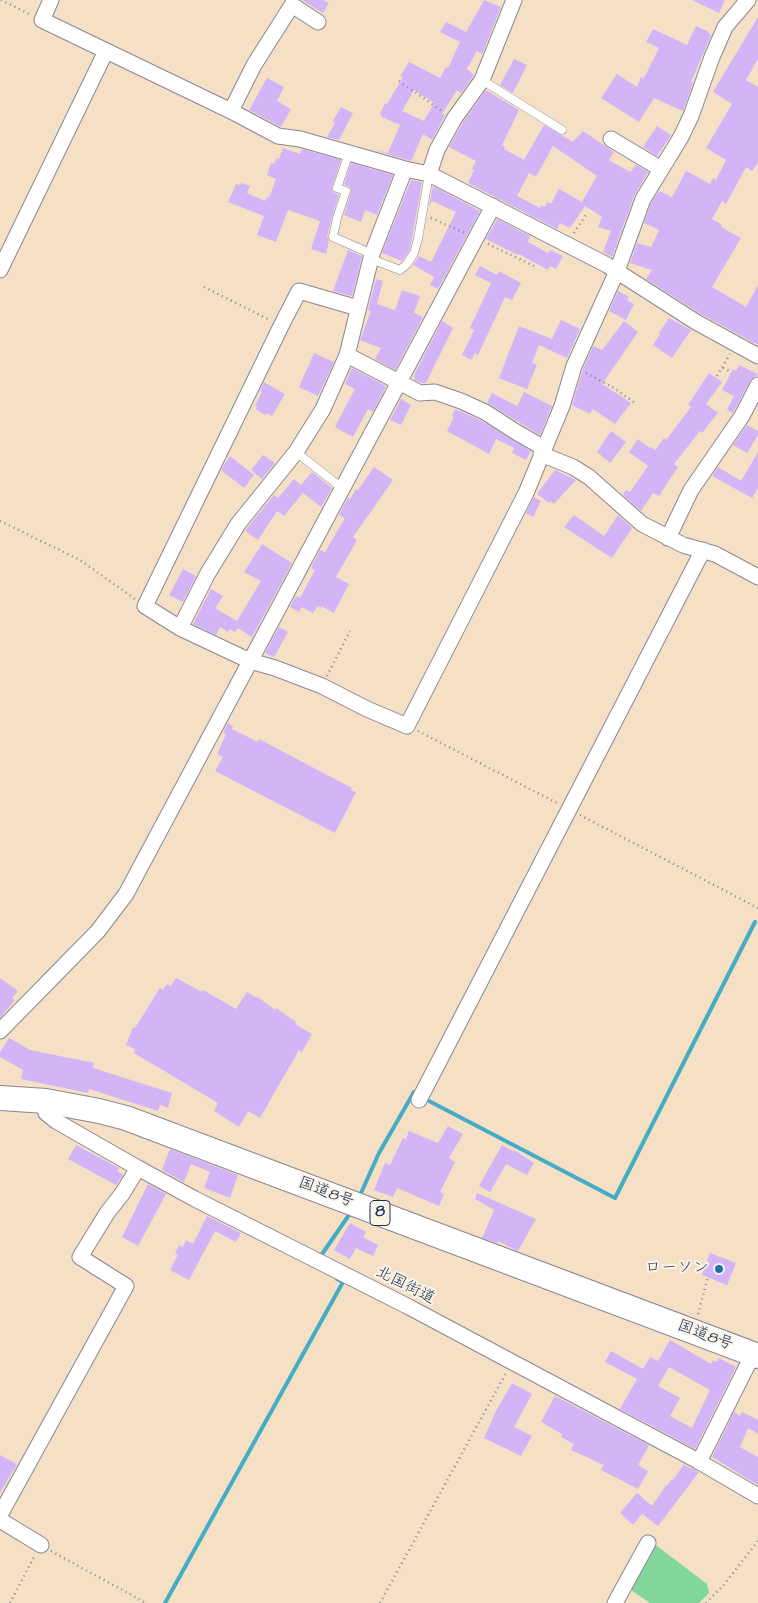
<!DOCTYPE html>
<html>
<head>
<meta charset="utf-8">
<style>
  body { margin:0 }
  canvas { display:block; background:#f5e0c6 }
</style>
</head>
<body>
<canvas width="758" height="1603"></canvas>
<script>
const ctx = document.querySelector('canvas').getContext('2d');
ctx.lineJoin = 'round';
function fillPath(path, color) { ctx.fillStyle = color; ctx.fill(path, 'evenodd'); }
const toPath = rows => new Path2D(rows.map(r => 'M' + r).join(''));
function trace(path, color, width, dash) { ctx.strokeStyle = color; ctx.lineWidth = width; ctx.lineCap = dash ? 'butt' : 'round'; ctx.setLineDash(dash || []); ctx.stroke(path); }
function label(font, color, halo, rows, align = 'center') {
  ctx.font = font + ' "Architects Daughter","Klee One",sans-serif'; ctx.lineWidth = 4; ctx.setLineDash([]); ctx.textBaseline = 'middle'; ctx.strokeStyle = halo; ctx.fillStyle = color; for (const [text, x, y, turn = 0] of rows) {
    ctx.save(); ctx.translate(x, y); ctx.rotate((+turn || 0) * Math.PI / 180); ctx.textAlign = isNaN(turn) ? turn : align; if (halo) ctx.strokeText(text, 0, 0); ctx.fillText(text, 0, 0); ctx.restore();
  }
}
fillPath(toPath([
  [653,1543,707,1584,709,1593,699,1603,650,1603,628,1588]
]), '#81d79b');
trace(toPath([
  [429,1101,615,1198,755,922],
  [361,1193,379,1153,414,1092],
  [320,1257,349,1215],
  [165,1603,343,1282,337,1279]
]), '#45acc5', 4);
fillPath(toPath([
  [302,0,323,0,329,3,323,13],
  [484,0,501,7,482,54,477,51,467,69,474,75,461,93,457,90,442,114,445,115,432,140,423,134,411,161,367,148,388,153,400,125,382,117,380,114,385,103,387,104,403,77,400,76,409,62,440,78,446,67,448,68,460,42,440,32,446,22,466,32],
  [414,90,434,103,424,121,402,111],
  [692,0,725,0,719,13],
  [758,17,758,59,746,80,758,87,758,162,752,171,746,167,726,204,722,201,712,219,722,225,721,227,741,238,712,287,746,307,758,285,758,345,701,314,646,279,652,270,630,263,637,243,651,247,659,230,644,223,651,203,659,191,672,197,686,171,710,184,713,178,716,180,726,160,706,148,732,104,713,92],
  [696,26,709,32,709,34,711,35,691,82,693,83,683,111,654,98,639,122,601,98,617,74,637,87,641,77,644,78,659,48,646,42,653,29,687,45],
  [514,59,527,65,513,93,500,85],
  [267,78,284,87,277,101,291,109,281,127,249,110],
  [486,90,519,110,502,145,505,147,504,149,524,160,544,125,573,142,583,131,614,152,609,160,630,172,636,165,648,172,634,196,612,257,603,252,611,231,598,227,602,217,585,206,570,228,560,223,557,229,468,183,474,170,472,169,476,161,449,147,462,124],
  [553,146,597,176,582,202,559,189,551,204,547,202,545,207,542,205,540,208,517,196,529,173,536,177],
  [341,107,353,113,339,140,327,137,335,123,333,121],
  [657,126,671,135,657,156,643,147],
  [283,148,300,154,302,149,341,160,332,187,333,192,339,195,332,217,327,236,329,241,326,254,311,249,320,221,288,210,276,242,257,235,264,216,228,202,236,184,240,185,241,183,250,186,247,193,265,201,267,197,269,198,276,179,267,175,271,163,274,164,277,158,279,159],
  [351,163,393,175,377,215,365,210,361,222,344,215,351,192,350,187,344,184],
  [411,180,422,182,412,238,409,251,402,261,382,253],
  [433,186,480,211,438,289,430,285,434,277,413,265,419,256,431,262,456,212,432,201,429,207],
  [497,219,530,236,528,242,548,253,550,250,563,256,556,269,550,266,548,270,519,254,518,255,486,239],
  [348,250,362,256,352,296,333,291],
  [480,266,497,275,499,271,521,283,512,300,505,297,478,355,475,353,471,360,462,355,474,330,470,328,491,283,475,275],
  [376,279,383,281,377,304,395,310,402,290,420,296,414,313,423,317,395,370,375,359,381,348,360,340,371,311,368,310],
  [618,291,629,297,627,300,634,304,626,320,609,311],
  [669,318,691,330,672,358,653,345,660,334,659,333],
  [561,320,580,329,567,358,539,345,532,363,537,365,527,389,499,378,519,326,552,339],
  [442,321,453,328,426,383,422,383,414,380,415,378,413,377],
  [624,321,638,332,602,384,631,403,615,424,593,409,590,414,572,405,583,369,593,346,602,350],
  [314,353,334,362,318,396,299,387],
  [739,365,758,374,750,381,733,413,727,410,734,396,722,390,733,369,736,371],
  [352,368,386,386,373,412,368,409,353,437,335,427,355,389,345,384],
  [709,373,722,382,706,404,718,413,702,433,700,431,674,464,678,467,659,496,653,493,641,511,623,495,626,490,630,492,648,466,629,452,638,439,650,448,651,447,655,450,664,438,666,440,691,407,688,405],
  [264,382,285,394,272,416,266,413,265,415,256,409,257,407,255,406,262,392,260,391],
  [524,392,552,406,540,435,487,403,492,393,517,406],
  [401,399,411,405,401,425,390,420],
  [455,409,480,420,531,451,526,460,512,453,514,448,496,439,489,454,447,431,454,417,452,416],
  [747,425,758,431,758,435,747,453,733,445],
  [611,431,626,442,610,463,597,452],
  [758,452,758,488,752,498,712,476,718,467,741,481],
  [263,455,275,463,262,479,251,470],
  [230,456,254,475,244,488,221,470],
  [374,467,393,480,353,537,357,540,336,577,349,584,334,613,321,606,321,608,318,606,313,613,302,607,299,612,290,607,296,596,300,598,315,570,311,568,320,550,325,552,345,518,339,515,348,498,350,499,356,489,358,490],
  [555,470,576,480,554,504,550,501,549,503,537,494],
  [312,472,332,488,321,507,303,493,284,516,277,511,258,540,245,531,274,495,278,498,294,479,301,485],
  [534,497,541,501,533,517,526,513],
  [574,515,604,536,618,515,632,528,612,558,564,527],
  [262,544,292,563,252,637,238,628,235,632,230,629,228,632,220,627,216,635,193,624,211,589,223,596,215,608,237,621,261,581,244,572],
  [183,569,196,576,183,602,169,595],
  [279,627,288,632,274,657,265,653],
  [228,723,233,726,232,729,258,742,259,739,352,788,351,790,356,792,335,833,215,771,223,757,217,754,226,734,223,732],
  [0,978,18,991,12,998,15,1000,0,1018],
  [176,978,202,992,203,990,236,1009,247,992,257,998,258,997,275,1010,276,1008,296,1022,295,1024,312,1034,302,1052,299,1050,260,1118,248,1111,239,1127,214,1111,218,1103,134,1053,135,1049,126,1045,133,1027,135,1028,160,988,163,990,167,984,171,986],
  [9,1038,30,1050,94,1063,93,1068,172,1093,168,1108,160,1105,158,1111,89,1089,88,1093,21,1079,23,1070,0,1057,0,1052],
  [448,1126,463,1134,449,1158,455,1162,440,1192,444,1194,439,1206,397,1188,393,1197,374,1190,385,1163,390,1165,403,1138,406,1139,409,1131,438,1143],
  [76,1145,119,1168,117,1171,123,1175,116,1185,68,1159],
  [502,1145,513,1151,514,1150,534,1163,527,1175,506,1164,490,1192,479,1186],
  [170,1149,238,1175,230,1198,204,1188,210,1172,191,1164,184,1182,162,1170],
  [148,1184,166,1194,138,1246,122,1237],
  [477,1193,536,1219,518,1251,498,1241,497,1243,482,1238,494,1210,475,1199],
  [207,1216,241,1233,236,1242,215,1231,189,1280,170,1270,178,1255,175,1254,179,1245,183,1247,186,1240,193,1244],
  [350,1223,366,1232,363,1237,378,1245,373,1256,356,1248,350,1259,334,1250],
  [710,1253,736,1263,727,1285,702,1275],
  [670,1340,711,1364,713,1360,716,1362,719,1358,736,1367,695,1449,620,1409,637,1379,605,1362,611,1351,643,1369,650,1357,658,1361],
  [669,1367,710,1390,692,1428,670,1416,680,1398,658,1386],
  [512,1383,532,1394,514,1427,532,1436,521,1456,484,1438,496,1411],
  [555,1396,649,1445,638,1465,648,1471,638,1489,601,1470,604,1465,571,1450,574,1444,561,1437,562,1434,541,1422],
  [734,1412,740,1416,742,1412,758,1420,758,1434,748,1428,740,1447,758,1457,758,1485,712,1457],
  [0,1455,17,1464,0,1493],
  [682,1464,699,1472,658,1526,642,1514,633,1525,620,1513,637,1493,652,1506,666,1485,667,1486,672,1479,673,1480,684,1464]
]), '#d3b4f7');
const service = toPath([
  [482,80,562,130],
  [349,153,337,188,346,191,337,218,333,237,372,254],
  [371,259,400,270,407,264,414,253,418,239,429,174],
  [296,452,342,488]
]);
const minor = toPath([
  [51,0,42,20,231,111,278,136,300,139,405,169,429,174,607,265,696,322,758,356],
  [231,111,254,65,292,5,318,22],
  [611,139,661,169],
  [429,174,437,150,454,119,482,80,514,0],
  [0,270,106,51],
  [358,308,299,291,281,326,145,606,180,628,250,661,275,668,322,686,367,709,407,726,526,493,562,406,574,366,617,271,643,199,681,137,691,116,712,57,725,27,748,0],
  [347,355,420,393,435,392,461,401,485,412,516,432,544,448],
  [541,454,573,467,589,477,642,524,683,545,715,554,758,577],
  [668,538,691,490,742,416,758,385],
  [180,628,208,573,238,524,296,452,323,409,347,355,372,254,405,169],
  [0,1031,98,931,126,894,493,206],
  [419,1100,703,550],
  [46,1101,46,1113,56,1121,138,1168,195,1199,409,1307,698,1461,758,1496],
  [699,1462,753,1354],
  [0,1515,126,1286,80,1257,107,1213,122,1194,138,1168],
  [0,1520,41,1545],
  [615,1603,648,1543]
]);
const trunk = toPath([
  [0,1098,46,1101,99,1111,126,1118,758,1356]
]);
trace(service, '#888892', 9);
trace(minor, '#888892', 17);
trace(trunk, '#888892', 26);
trace(toPath([
  [1,0,31,15],
  [399,81,442,111],
  [431,218,465,233],
  [574,233,586,215],
  [488,244,536,267],
  [204,287,270,320],
  [723,368,729,371],
  [586,373,614,388,635,403],
  [717,376,730,354],
  [0,521,80,560,135,599],
  [327,676,350,631],
  [418,731,557,803],
  [580,815,758,908],
  [698,1314,708,1277],
  [51,1551,146,1603],
  [10,1603,35,1555],
  [380,1603,506,1373],
  [706,1603,723,1586,758,1541]
]), '#888892', 2.5, [1, 4]);
trace(service, '#fff', 8);
trace(minor, '#fff', 15);
trace(trunk, '#fff', 24);
for (const [x, y, r, color] of [
  [719,1269,5,"#1f6fb2"]
]) { const dot = new Path2D(); dot.arc(x, y, r, 0, 2 * Math.PI); ctx.fillStyle = color; ctx.fill(dot); trace(dot, '#fcf5e5', 2); }
for (const [x, y, w] of [
  [380,1213,20]
]) { const box = new Path2D(); box.roundRect(x - w / 2, y - 12.5, w, 25, 4); ctx.fillStyle = '#fcf5e5'; ctx.fill(box); trace(box, '#1b2f5e', 1); }
label('bold 15px', '#1b2f5e', null, [
  ["8",380,1213]
]);
label('16px', '#1b2f5e', '#fcf5e5', [
  ["国道8号",326,1193,21],
  ["北国街道",405,1286,27],
  ["国道8号",705,1336,21]
]);
label('16px', '#1b2f5e', '#fcf5e5', [
  ["ローソン",709,1269]
], 'right');
</script>
</body>
</html>
